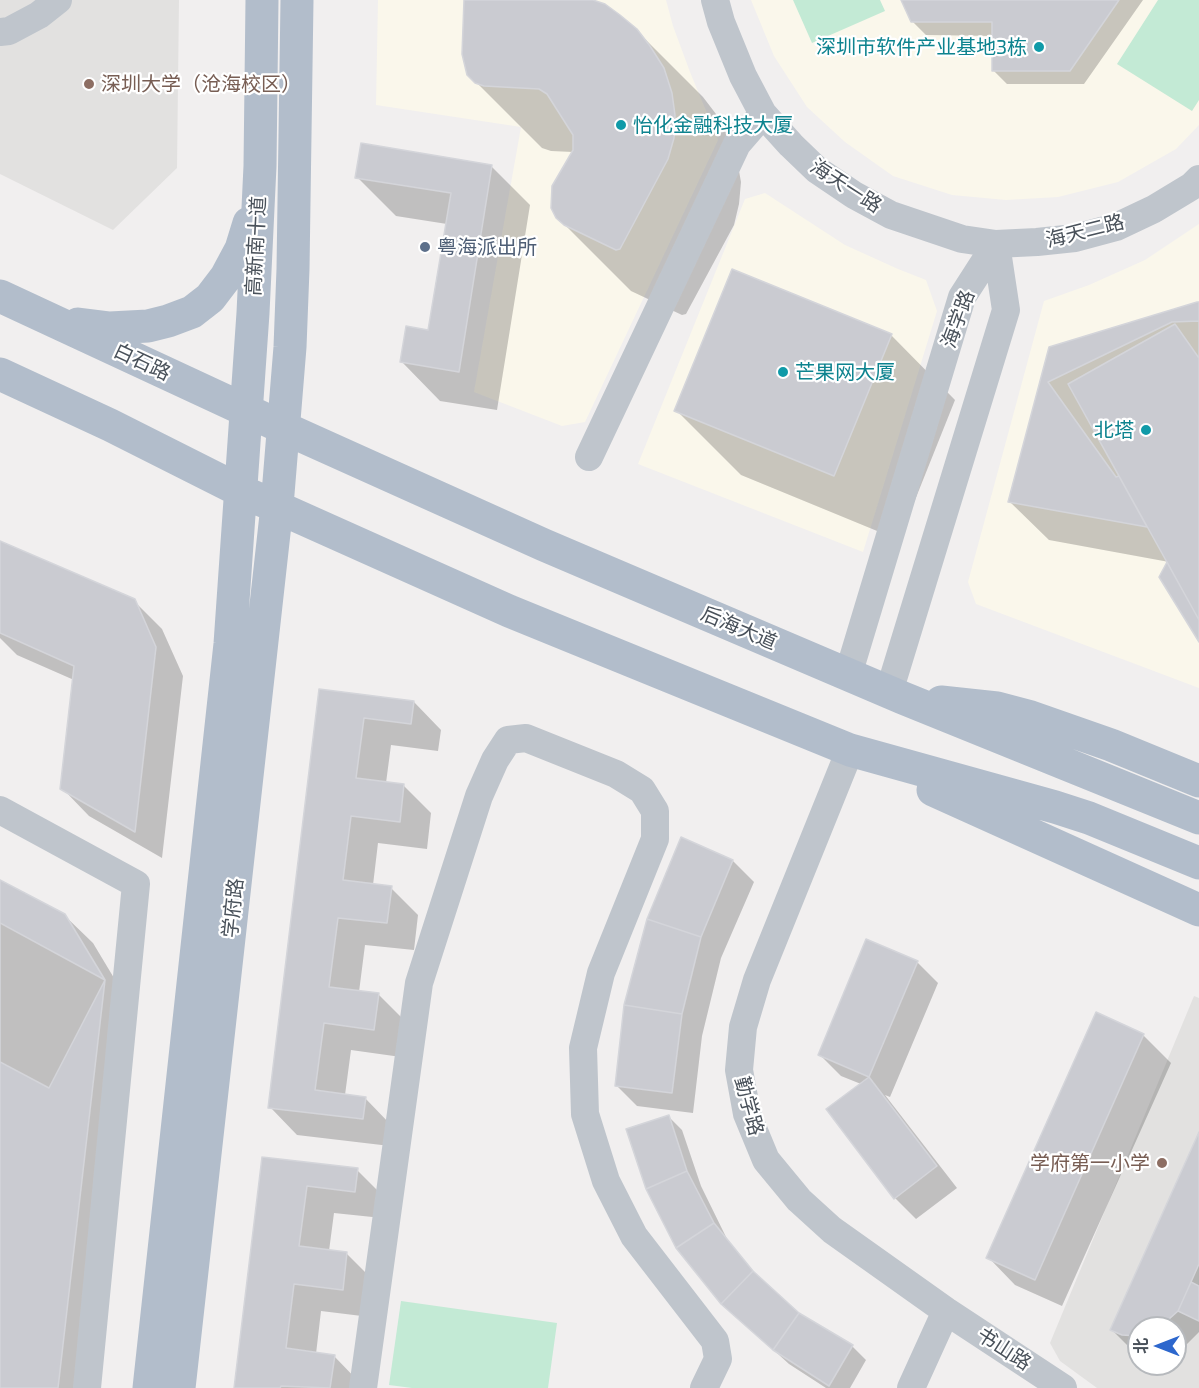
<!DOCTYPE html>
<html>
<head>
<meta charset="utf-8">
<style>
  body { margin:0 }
  #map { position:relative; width:1199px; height:1388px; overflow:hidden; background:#f1efef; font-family:"Exo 2","Noto Sans SC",sans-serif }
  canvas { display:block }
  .north { position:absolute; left:1127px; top:1316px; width:60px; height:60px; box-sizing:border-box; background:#fff; border:2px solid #b6b9bd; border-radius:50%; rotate:270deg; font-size:16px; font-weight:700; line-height:24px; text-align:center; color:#49515a }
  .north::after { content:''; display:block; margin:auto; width:21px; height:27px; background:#2d67cd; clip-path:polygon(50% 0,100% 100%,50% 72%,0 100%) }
</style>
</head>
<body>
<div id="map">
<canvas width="1199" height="1388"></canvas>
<div class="north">北</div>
</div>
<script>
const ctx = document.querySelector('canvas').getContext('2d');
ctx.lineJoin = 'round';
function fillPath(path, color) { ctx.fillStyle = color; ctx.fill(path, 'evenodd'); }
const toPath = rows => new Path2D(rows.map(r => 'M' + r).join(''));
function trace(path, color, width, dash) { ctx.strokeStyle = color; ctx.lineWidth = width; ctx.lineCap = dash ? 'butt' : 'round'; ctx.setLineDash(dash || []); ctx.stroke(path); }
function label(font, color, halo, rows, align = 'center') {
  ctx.font = font + ' "Exo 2","Noto Sans SC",sans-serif'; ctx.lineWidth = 4.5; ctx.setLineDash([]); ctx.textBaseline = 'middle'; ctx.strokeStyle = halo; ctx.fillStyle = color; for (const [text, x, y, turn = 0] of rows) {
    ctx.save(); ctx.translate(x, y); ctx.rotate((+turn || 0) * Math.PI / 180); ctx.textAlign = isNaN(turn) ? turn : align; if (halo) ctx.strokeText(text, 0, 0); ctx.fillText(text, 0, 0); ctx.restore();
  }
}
fillPath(toPath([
  [378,0,666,0,673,26,690,72,718,140,585,422,562,426,474,392,521,127,376,105],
  [751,0,1199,0,1199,125,1176,149,1118,182,1058,197,1006,200,952,195,893,176,845,142,807,107,774,56],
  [765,193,845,245,898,269,926,280,937,311,863,552,638,464,745,199],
  [1199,224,1199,688,976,604,968,582,1044,301,1089,285,1145,260]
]), '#faf7eb');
fillPath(toPath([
  [0,0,179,0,177,168,113,230,0,174],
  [1194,996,1199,998,1199,1388,1097,1388,1060,1361,1050,1343],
  [1139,1328,1175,1328,1175,1364,1139,1364]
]), '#e2e1e0');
fillPath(toPath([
  [793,0,880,0,885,11,812,43],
  [1158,0,1199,0,1199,100,1192,111,1117,64],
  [401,1301,557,1323,548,1388,412,1388,389,1385]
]), '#c3ead5');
fillPath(toPath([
  [466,0,589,0,636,30,703,97,716,114,729,136,737,160,741,182,739,204,734,225,686,314,682,315,631,291,557,217,573,152,551,151,542,148,469,75],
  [902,0,1143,0,1084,84,1007,84,993,70,994,36,926,35,912,21],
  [491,166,530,205,497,410,440,401,402,362,430,331,447,224,396,216,357,177],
  [1199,303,1199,639,1169,562,1049,540,1010,502,1051,348],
  [891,335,955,400,899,540,741,475,676,410],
  [0,547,134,601,162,629,183,676,162,858,89,816,62,788,74,680,17,655,0,638],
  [321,690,414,702,441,730,438,751,391,745,386,783,404,786,431,813,427,849,378,843,373,885,391,888,418,915,414,950,365,945,359,992,378,994,406,1022,401,1057,351,1050,345,1095,365,1098,392,1126,390,1146,297,1135,270,1107],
  [733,861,754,882,721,958,702,1036,693,1113,637,1106,616,1085],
  [0,882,64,915,93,943,132,1008,88,1388,0,1388],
  [917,962,938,983,890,1097,885,1095,957,1188,916,1219,895,1198,861,1084,841,1076,820,1055],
  [1143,1035,1171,1063,1062,1306,1015,1285,988,1257],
  [668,1116,682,1130,701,1186,727,1239,762,1282,799,1314,852,1346,866,1360,850,1388,826,1388,789,1364,722,1303],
  [1199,1135,1199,1332,1186,1345,1175,1352,1175,1328,1139,1328,1139,1353,1133,1351,1112,1330],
  [264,1158,357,1170,384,1197,382,1218,334,1213,329,1251,347,1254,374,1281,370,1317,321,1311,316,1354,334,1356,361,1384,361,1388,235,1388]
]), '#0003');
const building = toPath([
  [464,0,593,0,605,4,620,15,637,29,650,46,664,68,672,93,675,115,674,138,668,159,620,249,616,250,564,225,556,218,551,208,552,186,573,150,573,135,547,94,539,89,484,86,475,83,467,75,462,54,464,0],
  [901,0,1119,0,1070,71,992,71,992,22,911,22,901,0],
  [361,143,492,165,459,372,400,362,406,326,428,330,451,193,355,178,361,143],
  [732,269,892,334,834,476,674,411,732,269],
  [1197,302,1199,302,1199,358,1175,324,1068,384,1147,527,1008,502,1049,347,1197,302],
  [1199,321,1199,358,1175,324,1068,384,1119,476,1116,477,1048,382,1172,322,1199,321],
  [1175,324,1199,358,1199,620,1068,384,1175,324],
  [0,541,135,599,156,647,135,832,60,789,74,666,0,633,0,541],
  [1167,562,1199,620,1199,642,1159,577,1167,562],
  [319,689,414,701,411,724,364,718,356,778,404,784,400,822,351,816,343,880,392,886,387,923,338,918,329,987,379,993,374,1030,324,1023,315,1090,366,1097,363,1119,268,1108,319,689],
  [681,837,733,860,701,937,647,919,681,837],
  [0,880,65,914,105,980,58,1388,0,1388,0,880],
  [647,919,701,937,682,1014,624,1005,647,919],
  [0,923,105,980,49,1088,0,1062,0,923],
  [866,939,918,961,869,1077,818,1055,866,939],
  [624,1005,682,1014,672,1093,615,1086,624,1005],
  [1096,1012,1144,1034,1035,1280,986,1258,1096,1012],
  [869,1077,937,1166,894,1199,826,1109,869,1077],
  [669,1115,687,1171,646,1189,626,1129,669,1115],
  [1199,1132,1199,1264,1191,1282,1178,1311,1159,1328,1139,1328,1138,1336,1122,1335,1110,1330,1199,1132],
  [262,1157,358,1168,355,1192,307,1186,299,1246,347,1252,343,1290,294,1284,286,1348,335,1355,330,1388,281,1386,280,1388,234,1388,262,1157],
  [687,1171,714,1223,676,1248,646,1189,687,1171],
  [714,1223,753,1271,721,1304,676,1248,714,1223],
  [753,1271,799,1313,773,1350,721,1304,753,1271],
  [1191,1282,1199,1286,1199,1321,1178,1311,1191,1282],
  [799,1313,853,1345,829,1386,773,1350,799,1313]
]);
fillPath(building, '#cacbd1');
trace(building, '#d4d5da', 1.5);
trace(toPath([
  [715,0,721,22,743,76,763,114,791,145,817,170,854,195,891,215,962,239,996,244,1037,242,1075,238,1116,227,1154,209,1192,186,1199,179],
  [0,32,9,31,39,15,58,0],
  [589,457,737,144,763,114],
  [848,675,962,297,996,244],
  [889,692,1006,310,996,244],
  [850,750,757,980,743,1027,739,1070,747,1114,766,1160,799,1200,832,1230,946,1311,1063,1388],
  [0,810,136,884,87,1388],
  [363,1388,419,983,479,796,495,760,508,740,526,738,616,774,642,790,655,811,655,839,601,973,583,1048,585,1114,606,1181,634,1236,715,1341,718,1359,704,1388],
  [911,1388,946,1311]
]), '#bfc5cc', 28);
trace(toPath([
  [0,296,284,428,544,545,903,698,1199,818],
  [78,324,110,328,148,326,168,321,192,312,210,298,226,277,241,249,249,223],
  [0,374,110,425,241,491,509,611,850,750,1055,807,1089,818,1199,863],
  [941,702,997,708,1031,717,1111,745,1199,781],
  [933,790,1199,910],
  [149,1388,230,644,253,313,260,166,262,0],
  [179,1388,277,506,290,347,293,269,297,0]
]), '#b2bdcb', 33);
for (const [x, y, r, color] of [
  [1039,47,6,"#0f9aa8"],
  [89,84,6,"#8d6e63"],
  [621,125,6,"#0f9aa8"],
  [425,247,6,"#5c6f8a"],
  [783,372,6,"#0f9aa8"],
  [1146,430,6,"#0f9aa8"],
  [1162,1163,6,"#8d6e63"]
]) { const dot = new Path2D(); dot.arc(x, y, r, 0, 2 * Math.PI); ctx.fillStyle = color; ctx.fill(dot); trace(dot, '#fff', 2); }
label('20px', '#0d838f', '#fff', [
  ["深圳市软件产业基地3栋",1027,47],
  ["怡化金融科技大厦",633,125,"left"],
  ["芒果网大厦",795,372,"left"],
  ["北塔",1134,430]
], 'right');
label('20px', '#785e54', '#fff', [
  ["深圳大学（沧海校区）",101,84],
  ["学府第一小学",1150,1163,"right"]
], 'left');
label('20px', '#49515a', '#fff', [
  ["海天一路",846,186,33],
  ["海天二路",1085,231,-14],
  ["高新南十道",256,246,-87],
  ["海学路",958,319,-70],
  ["白石路",142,362,25],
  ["后海大道",739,628,23],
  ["学府路",233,908,-84],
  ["勤学路",749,1106,75],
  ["书山路",1004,1349,33]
]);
label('20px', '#4e5e75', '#fff', [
  ["粤海派出所",437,247]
], 'left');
</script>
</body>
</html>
